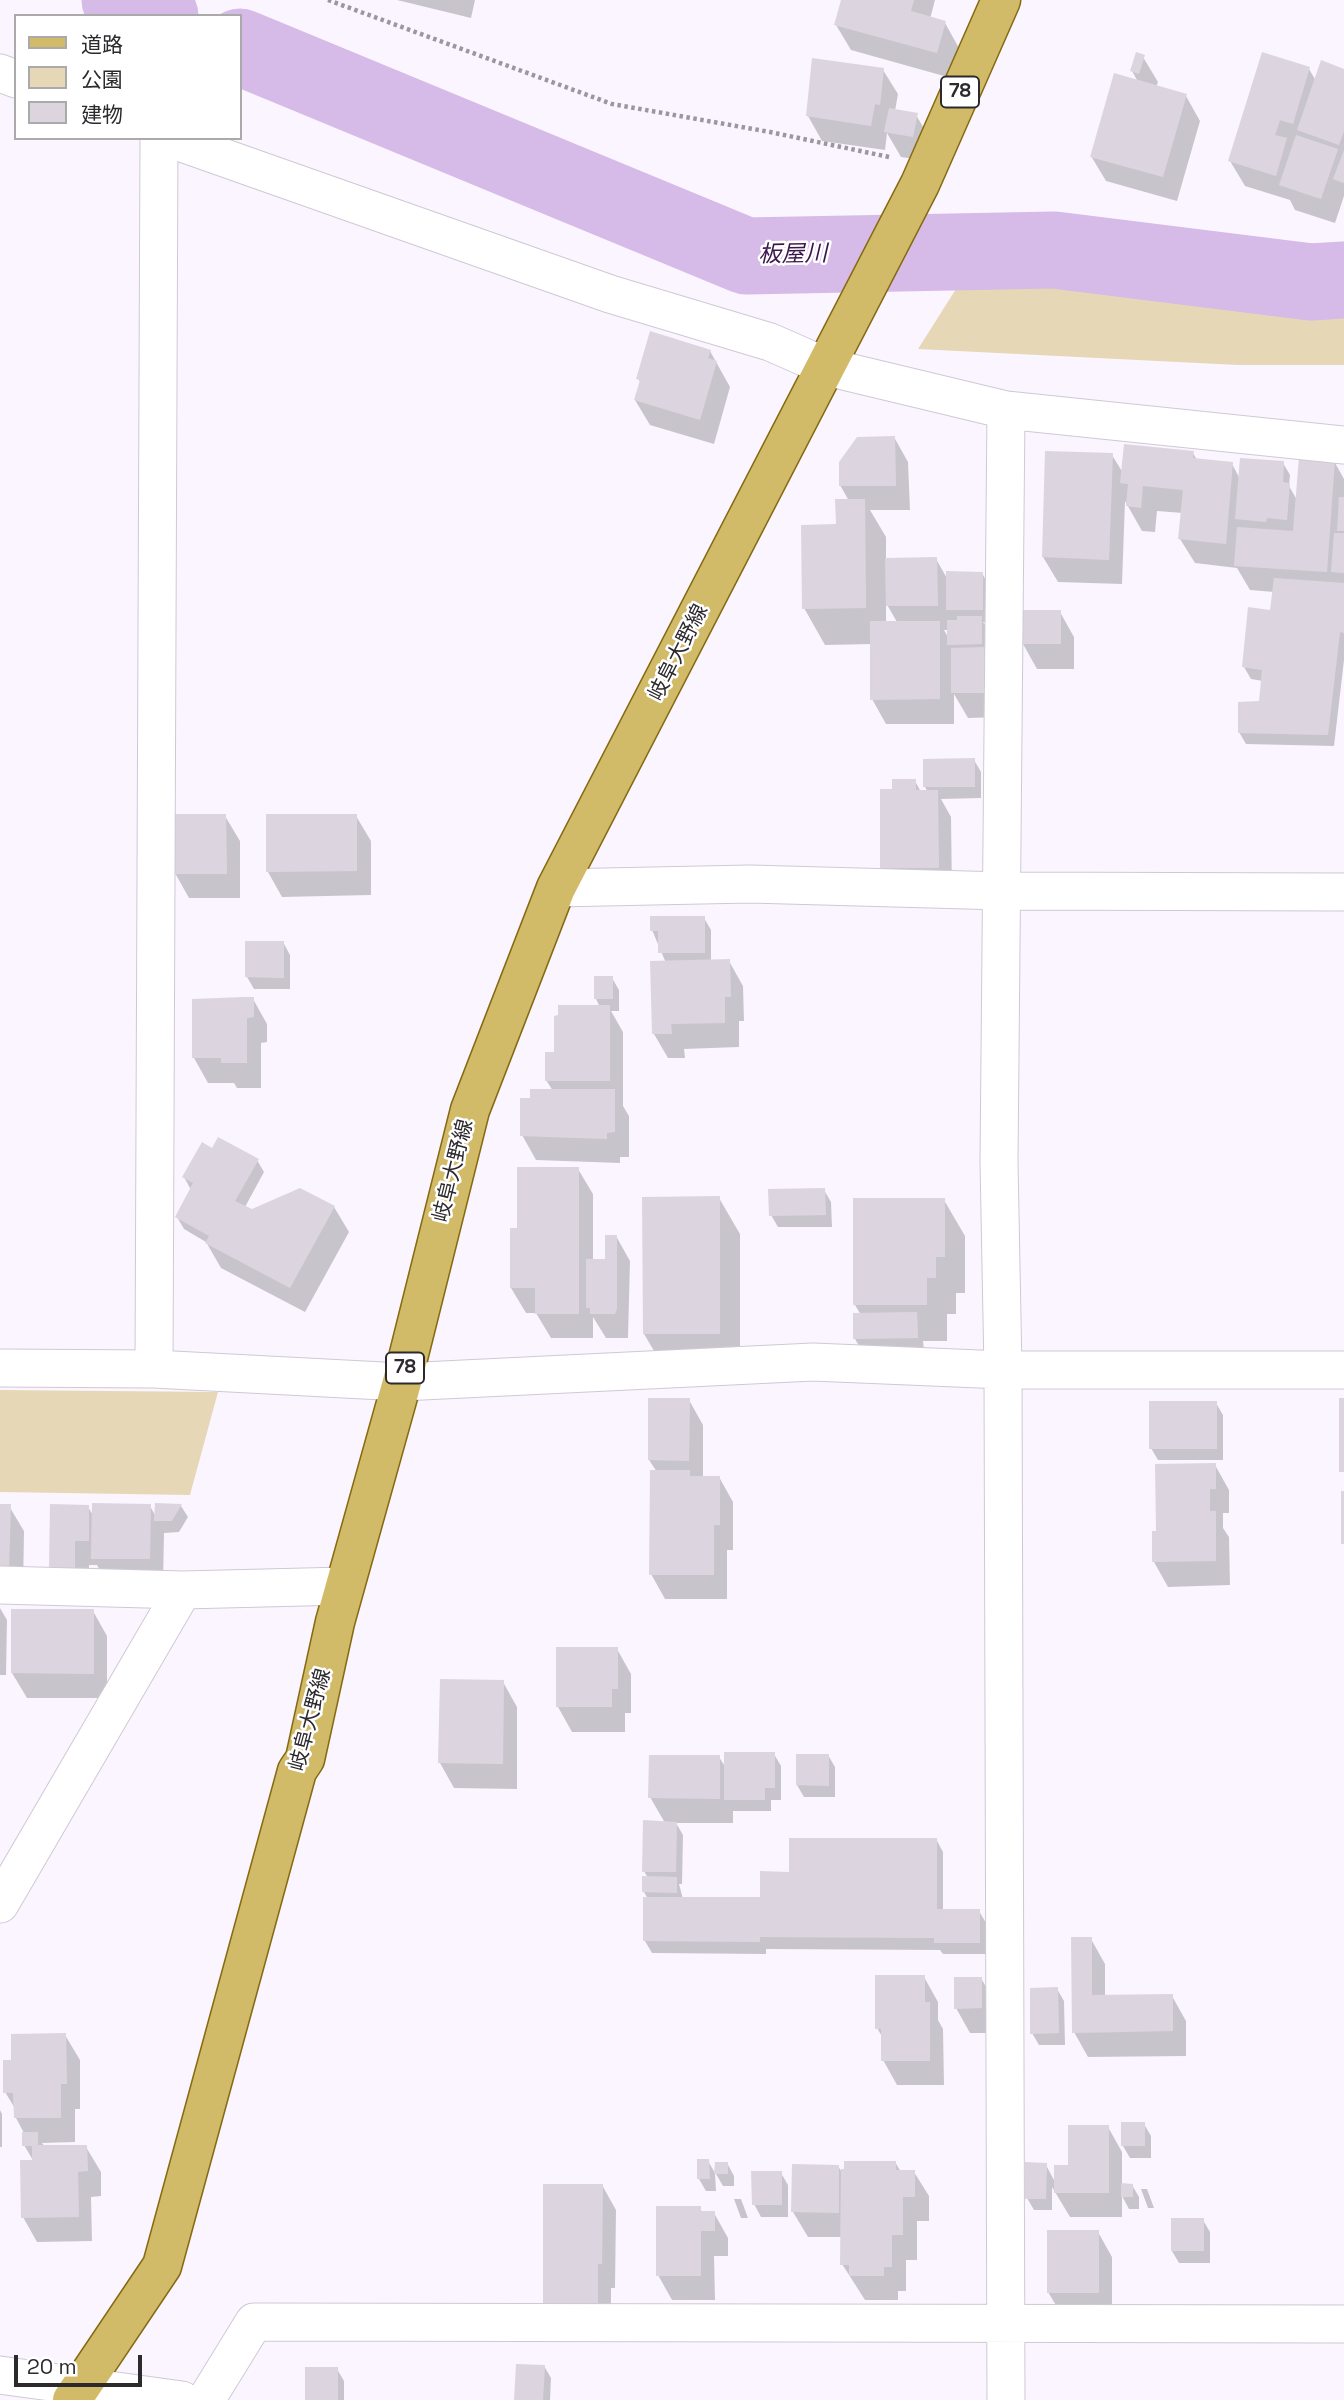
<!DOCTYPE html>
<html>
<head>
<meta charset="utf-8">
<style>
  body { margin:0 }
  #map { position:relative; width:1344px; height:2400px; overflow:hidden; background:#fbf5ff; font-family:"Space Grotesk","Noto Sans JP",sans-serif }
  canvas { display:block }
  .legend { position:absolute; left:14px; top:14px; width:228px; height:126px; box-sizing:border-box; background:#fff; border:2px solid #abaaab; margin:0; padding:9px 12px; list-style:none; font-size:21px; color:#2d2a2e }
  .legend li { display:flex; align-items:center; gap:14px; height:35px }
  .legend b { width:35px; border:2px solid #abaaab }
  .scale { position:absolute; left:14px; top:2355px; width:128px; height:32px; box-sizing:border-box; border:4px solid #2d2a2e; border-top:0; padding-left:9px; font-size:21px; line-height:24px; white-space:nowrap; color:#2d2a2e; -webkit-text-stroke:5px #fff; paint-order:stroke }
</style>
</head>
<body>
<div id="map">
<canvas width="1344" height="2400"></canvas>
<ul class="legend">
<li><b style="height:9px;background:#d2bb68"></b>道路</li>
<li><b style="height:19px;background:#e6d8b6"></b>公園</li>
<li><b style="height:19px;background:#dcd5e0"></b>建物</li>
</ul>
<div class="scale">20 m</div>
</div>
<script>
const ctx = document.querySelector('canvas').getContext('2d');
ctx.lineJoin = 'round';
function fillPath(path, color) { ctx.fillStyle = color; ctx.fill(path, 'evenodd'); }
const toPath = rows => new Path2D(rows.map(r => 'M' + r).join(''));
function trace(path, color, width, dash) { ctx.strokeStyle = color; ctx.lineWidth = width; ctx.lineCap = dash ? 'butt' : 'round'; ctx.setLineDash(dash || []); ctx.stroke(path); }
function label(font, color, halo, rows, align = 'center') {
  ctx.font = font + ' "Space Grotesk","Noto Sans JP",sans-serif'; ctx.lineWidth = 5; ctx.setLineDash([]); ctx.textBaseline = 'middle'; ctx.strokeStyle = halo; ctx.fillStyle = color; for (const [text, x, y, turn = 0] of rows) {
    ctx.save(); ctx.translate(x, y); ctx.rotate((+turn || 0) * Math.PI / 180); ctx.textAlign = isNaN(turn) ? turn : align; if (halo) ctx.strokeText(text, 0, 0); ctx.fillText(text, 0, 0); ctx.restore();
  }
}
fillPath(toPath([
  [975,259,1228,299,1344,299,1344,365,1238,365,918,349],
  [0,1390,218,1392,190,1495,0,1492]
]), '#e6d8b6');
fillPath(toPath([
  [397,0,475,0,471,18],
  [843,0,935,0,930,19,945,23,959,48,951,78,851,50,836,25],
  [1143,57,1158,82,1156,87,1186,96,1200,121,1177,201,1106,181,1091,156,1138,82,1132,71],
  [1309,69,1316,81,1344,71,1344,196,1335,223,1295,210,1290,200,1245,186,1230,161],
  [883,70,898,94,895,111,916,115,931,140,927,161,901,157,887,133,885,150,822,141,808,116],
  [710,351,730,387,714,444,650,425,635,400,641,384,638,378],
  [894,437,908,462,910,510,870,510,886,537,886,560,936,559,948,580,982,573,989,586,989,622,983,622,988,629,1002,717,968,718,954,694,954,724,886,724,872,699,872,644,825,645,804,608,849,501,840,485],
  [886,603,897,622,886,622],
  [944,630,949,630,949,639],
  [1193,453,1197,460,1232,464,1240,479,1283,463,1290,475,1289,486,1297,500,1334,461,1344,479,1344,660,1334,746,1246,744,1239,732,1260,703,1263,681,1251,679,1244,667,1272,612,1274,592,1250,590,1237,568,1195,563,1180,539,1183,513,1157,511,1155,532,1142,531,1125,501,1122,584,1058,582,1043,557,1112,455,1123,473],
  [1060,612,1074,637,1074,669,1037,669,1023,644],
  [974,760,981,772,981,798,941,799,951,817,952,892,896,892,881,868,893,790,915,781,921,792,928,792,925,787],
  [225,816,240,841,240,898,189,898,175,873],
  [356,816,371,841,371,895,282,897,268,872],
  [704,918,711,930,711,961,729,961,743,986,744,1021,739,1021,739,1047,684,1049,685,1058,668,1058,654,1034,666,963,652,930],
  [283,942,290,955,290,989,254,989,247,977],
  [596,978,612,978,619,990,619,1011,611,1011,623,1032,623,1106,629,1116,629,1157,620,1157,620,1163,536,1160,522,1135,532,1100,553,1091,546,1080,556,1054,600,1007,596,999],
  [253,999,267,1024,267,1042,261,1043,261,1088,237,1088,234,1083,208,1083,194,1058],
  [213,1150,257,1160,264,1172,245,1207,252,1211,334,1207,349,1232,305,1312,221,1268,206,1242,184,1229,177,1217,191,1190,184,1177],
  [578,1169,593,1194,593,1261,607,1261,616,1236,630,1261,628,1338,606,1338,593,1317,593,1338,551,1338,536,1313,526,1313,511,1288],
  [824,1190,831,1202,832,1227,778,1227,771,1215],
  [719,1198,740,1234,740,1370,666,1371,644,1334],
  [944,1200,965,1236,965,1293,956,1293,956,1314,947,1314,947,1341,923,1341,924,1350,862,1351,855,1339,861,1315,855,1305],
  [689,1400,703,1425,703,1477,719,1477,733,1502,733,1550,727,1550,727,1599,665,1599,651,1574,657,1472,649,1460],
  [1216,1403,1223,1415,1223,1460,1158,1460,1151,1448],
  [1215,1465,1229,1490,1229,1513,1223,1513,1223,1528,1229,1537,1230,1585,1168,1587,1154,1562,1158,1533],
  [157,1505,181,1506,188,1517,179,1532,164,1533,163,1584,107,1583,97,1565,89,1565,89,1592,65,1592,51,1567,88,1507,94,1517,150,1506,156,1517],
  [0,1506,9,1506,24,1531,23,1592,0,1592],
  [0,1608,7,1620,6,1675,0,1675],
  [93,1611,107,1636,107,1698,27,1698,12,1673],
  [617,1649,631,1674,631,1713,625,1713,625,1732,572,1732,558,1707],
  [503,1682,517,1707,517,1789,454,1788,440,1763],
  [774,1754,781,1766,781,1800,771,1800,771,1811,733,1811,733,1823,676,1823,683,1835,682,1884,679,1884,683,1899,761,1899,791,1874,936,1839,943,1852,943,1911,979,1911,986,1923,986,1954,943,1954,940,1950,766,1949,766,1954,652,1953,645,1941,648,1899,644,1892,648,1878,644,1871,665,1823,650,1797,719,1757,726,1768],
  [828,1755,835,1767,835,1797,804,1797,797,1785],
  [1091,1939,1105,1964,1105,1997,1172,1996,1186,2021,1186,2056,1088,2057,1074,2032],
  [924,1977,938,2002,938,2020,943,2029,944,2085,897,2085,883,2060,883,2038,877,2028],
  [981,1978,995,2003,995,2033,970,2033,956,2008],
  [1057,1989,1064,2001,1065,2045,1039,2045,1032,2033],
  [65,2035,80,2060,80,2109,75,2109,75,2142,42,2143,45,2147,86,2147,101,2172,101,2196,91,2197,92,2241,37,2242,23,2217,34,2162,24,2145,24,2133,16,2118,16,2110,5,2092,12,2061],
  [0,2110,2,2114,2,2147,0,2147],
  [1144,2124,1151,2136,1151,2158,1130,2158,1123,2146],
  [1108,2127,1122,2152,1122,2185,1132,2185,1139,2197,1139,2209,1129,2209,1122,2196,1122,2217,1070,2217,1052,2187,1052,2210,1034,2210,1027,2198,1046,2165,1055,2182],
  [708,2161,715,2173,716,2191,706,2191,699,2179],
  [846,2162,895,2162,901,2172,914,2172,929,2196,929,2221,917,2221,917,2260,906,2260,906,2291,898,2291,898,2300,865,2300,842,2264,842,2237,808,2237,793,2212,838,2166,843,2174],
  [727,2163,734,2176,734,2186,723,2186,716,2174],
  [781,2173,788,2185,788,2217,761,2217,754,2204],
  [602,2185,616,2210,615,2288,611,2288,611,2327,559,2327,544,2302],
  [1141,2189,1147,2189,1154,2208,1148,2208],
  [734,2199,741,2199,748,2218,741,2218],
  [699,2207,703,2213,714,2213,728,2238,728,2256,714,2256,715,2300,672,2300,658,2275],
  [1203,2220,1210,2232,1210,2263,1179,2263,1172,2251],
  [1098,2232,1112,2257,1112,2317,1063,2317,1048,2292],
  [544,2366,551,2378,550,2400,516,2400],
  [337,2369,344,2381,344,2400,307,2400]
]), '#0003');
trace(toPath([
  [120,0,160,16],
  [240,47,746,256,1054,250,1311,282,1344,280]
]), '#d6bae7', 77);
fillPath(toPath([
  [841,0,914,0,911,11,946,21,937,53,834,25],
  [1136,52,1145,55,1139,74,1130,71],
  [1262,52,1310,67,1293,124,1280,120,1275,135,1287,138,1276,176,1228,161],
  [812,58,884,68,880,105,875,104,871,126,806,116],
  [1321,60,1344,69,1344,131,1339,145,1297,130],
  [1114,73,1187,94,1163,177,1090,157],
  [889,108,918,113,913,137,884,132],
  [1296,135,1338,149,1321,199,1279,185],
  [1344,150,1344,183,1333,179],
  [650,331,711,350,708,358,717,361,700,420,634,400,640,380,636,379],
  [895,436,896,486,839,486,839,462,857,437],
  [1124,444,1194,451,1193,458,1233,462,1226,544,1178,539,1183,490,1143,486,1141,508,1126,506,1128,484,1120,483],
  [1045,451,1113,453,1109,560,1042,557],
  [1299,457,1335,459,1327,572,1234,566,1237,527,1293,531],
  [1240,458,1284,461,1283,482,1290,483,1287,520,1267,518,1266,522,1235,519],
  [1339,497,1344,497,1344,531,1337,531],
  [835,499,865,499,866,608,802,609,801,525,836,524],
  [1334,533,1344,533,1344,573,1331,572],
  [937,557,938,606,886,606,885,558],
  [946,571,983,572,983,610,946,610],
  [1274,578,1344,583,1344,633,1340,632,1328,735,1238,733,1238,702,1259,701,1262,670,1242,667,1248,607,1270,610],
  [1022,610,1061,610,1061,644,1021,644],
  [957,616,982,616,982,644,947,645,947,620,957,620],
  [870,621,940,621,940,699,870,700],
  [988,647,989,693,951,693,951,648],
  [975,758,975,787,923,787,923,759],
  [892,779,916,779,916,790,938,790,939,868,880,868,880,789,892,789],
  [173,814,226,814,227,874,173,874],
  [266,814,357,814,357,871,266,872],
  [650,916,705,916,705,953,658,953,658,931,650,931],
  [245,941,284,941,284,978,245,977],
  [730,959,731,997,725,997,725,1023,671,1024,672,1034,652,1034,650,961],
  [594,976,613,976,613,999,594,999],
  [244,997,254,997,254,1017,247,1018,247,1063,221,1063,221,1058,192,1058,192,999],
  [558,1005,610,1005,610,1081,545,1081,545,1052,554,1052,554,1016,558,1015],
  [530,1089,615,1089,615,1132,607,1133,607,1139,520,1136,520,1098,530,1098],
  [218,1137,259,1159,235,1201,252,1209,300,1188,335,1206,290,1288,205,1243,209,1236,175,1217,193,1183,182,1177,202,1142,212,1148],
  [517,1167,579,1167,579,1314,535,1314,535,1288,510,1288,510,1228,517,1228],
  [825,1188,826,1215,769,1216,768,1189],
  [720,1196,720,1334,643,1334,642,1197],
  [853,1198,945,1198,945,1257,936,1257,936,1278,927,1278,927,1305,853,1305],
  [605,1235,617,1235,617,1309,615,1314,590,1314,590,1308,586,1308,586,1259,605,1259],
  [917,1312,918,1338,853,1339,853,1313],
  [648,1398,690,1398,689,1461,648,1460],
  [1339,1398,1344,1398,1344,1472,1339,1472],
  [1149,1401,1217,1401,1217,1449,1149,1449],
  [1216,1463,1216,1489,1210,1489,1210,1511,1216,1511,1216,1561,1152,1562,1152,1531,1156,1531,1155,1464],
  [650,1470,690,1470,690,1476,720,1476,720,1525,714,1525,714,1575,649,1575],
  [1341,1491,1344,1491,1344,1544,1341,1544],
  [92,1503,151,1504,150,1559,91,1559],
  [155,1503,182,1504,172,1521,154,1521],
  [0,1504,11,1504,9,1567,0,1567],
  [50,1504,89,1505,89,1541,75,1541,75,1568,49,1568],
  [11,1609,94,1609,94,1674,11,1673],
  [556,1647,618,1647,618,1689,612,1689,612,1707,556,1707],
  [440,1679,504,1680,503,1764,438,1763],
  [724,1752,775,1752,775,1788,765,1788,765,1800,724,1800],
  [796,1754,829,1754,829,1786,796,1785],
  [649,1755,720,1755,720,1799,648,1798],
  [643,1820,677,1822,676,1872,642,1872],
  [789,1838,937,1838,937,1909,980,1909,980,1943,934,1943,934,1938,760,1937,760,1942,643,1941,643,1897,760,1897,760,1871,789,1872],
  [642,1876,677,1877,677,1893,642,1892],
  [1071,1937,1092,1937,1092,1995,1173,1994,1173,2031,1072,2033],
  [875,1975,925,1975,925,2002,930,2002,930,2061,881,2061,881,2029,875,2029],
  [954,1977,982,1977,982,2008,954,2009],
  [1058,1987,1059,2033,1030,2034,1030,1988],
  [66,2033,67,2084,61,2084,61,2118,14,2118,13,2093,3,2093,3,2060,11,2060,11,2034],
  [1121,2122,1145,2122,1145,2146,1121,2146],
  [1068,2125,1109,2125,1109,2193,1054,2193,1054,2165,1068,2165],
  [22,2132,38,2132,38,2145,87,2145,88,2171,78,2172,79,2217,21,2218,20,2160,32,2160,32,2146,22,2146],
  [697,2159,709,2159,710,2179,697,2179],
  [844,2161,896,2161,896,2170,915,2170,915,2197,903,2197,903,2235,892,2235,892,2267,884,2267,884,2276,849,2276,849,2265,840,2265,841,2169,844,2169],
  [715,2162,728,2162,728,2174,714,2174],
  [1025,2162,1047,2163,1046,2199,1025,2199],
  [792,2164,839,2165,839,2213,791,2212],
  [751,2171,782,2171,782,2205,752,2205],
  [1121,2183,1133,2184,1133,2197,1121,2197],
  [543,2184,603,2184,602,2264,598,2264,598,2303,543,2303],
  [656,2206,701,2206,701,2211,715,2211,715,2231,701,2231,701,2276,656,2276],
  [1171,2218,1204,2218,1204,2251,1171,2251],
  [1047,2230,1099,2230,1099,2293,1047,2293],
  [516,2364,545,2365,543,2400,514,2400],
  [305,2367,338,2367,338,2400,305,2400]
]), '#dcd5e0');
const minor = toPath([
  [0,73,16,79],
  [168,138,610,294,770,342,827,367,1006,410,1344,445],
  [556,888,750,884,1003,891,1344,892],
  [0,1368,154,1369,402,1382,813,1362,1003,1370,1344,1370],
  [154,1369,159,138],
  [0,1585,183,1590,345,1586],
  [0,1904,183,1590],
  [0,2375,182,2400],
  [206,2400,254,2322,1344,2324],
  [1006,2400,1003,1370,999,1161,1006,410]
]);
const primary = toPath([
  [72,2400,162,2266,297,1771,305,1759,335,1622,402,1382,470,1110,556,888,920,184,1001,0]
]);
trace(minor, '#d0c9d4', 39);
trace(primary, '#856a12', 41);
trace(toPath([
  [328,0,612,104,770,132,889,157]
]), '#9c979e', 4.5, [3.5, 3.5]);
trace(minor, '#fff', 37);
trace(primary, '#d2bb68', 38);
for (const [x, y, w] of [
  [960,92,38],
  [405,1368,38]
]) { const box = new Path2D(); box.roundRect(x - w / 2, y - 15.5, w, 31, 5); ctx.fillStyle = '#fff'; ctx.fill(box); trace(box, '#2d2a2e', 2); }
label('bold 19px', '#2d2a2e', null, [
  ["78",960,92],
  ["78",405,1368]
]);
label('21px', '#2d2a2e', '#fff', [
  ["岐阜大野線",679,653,-63],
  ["岐阜大野線",454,1171,-76],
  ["岐阜大野線",311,1720,-75]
]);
label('italic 23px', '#3a164d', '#fff', [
  ["板屋川",793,255,-1]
]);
</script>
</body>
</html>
